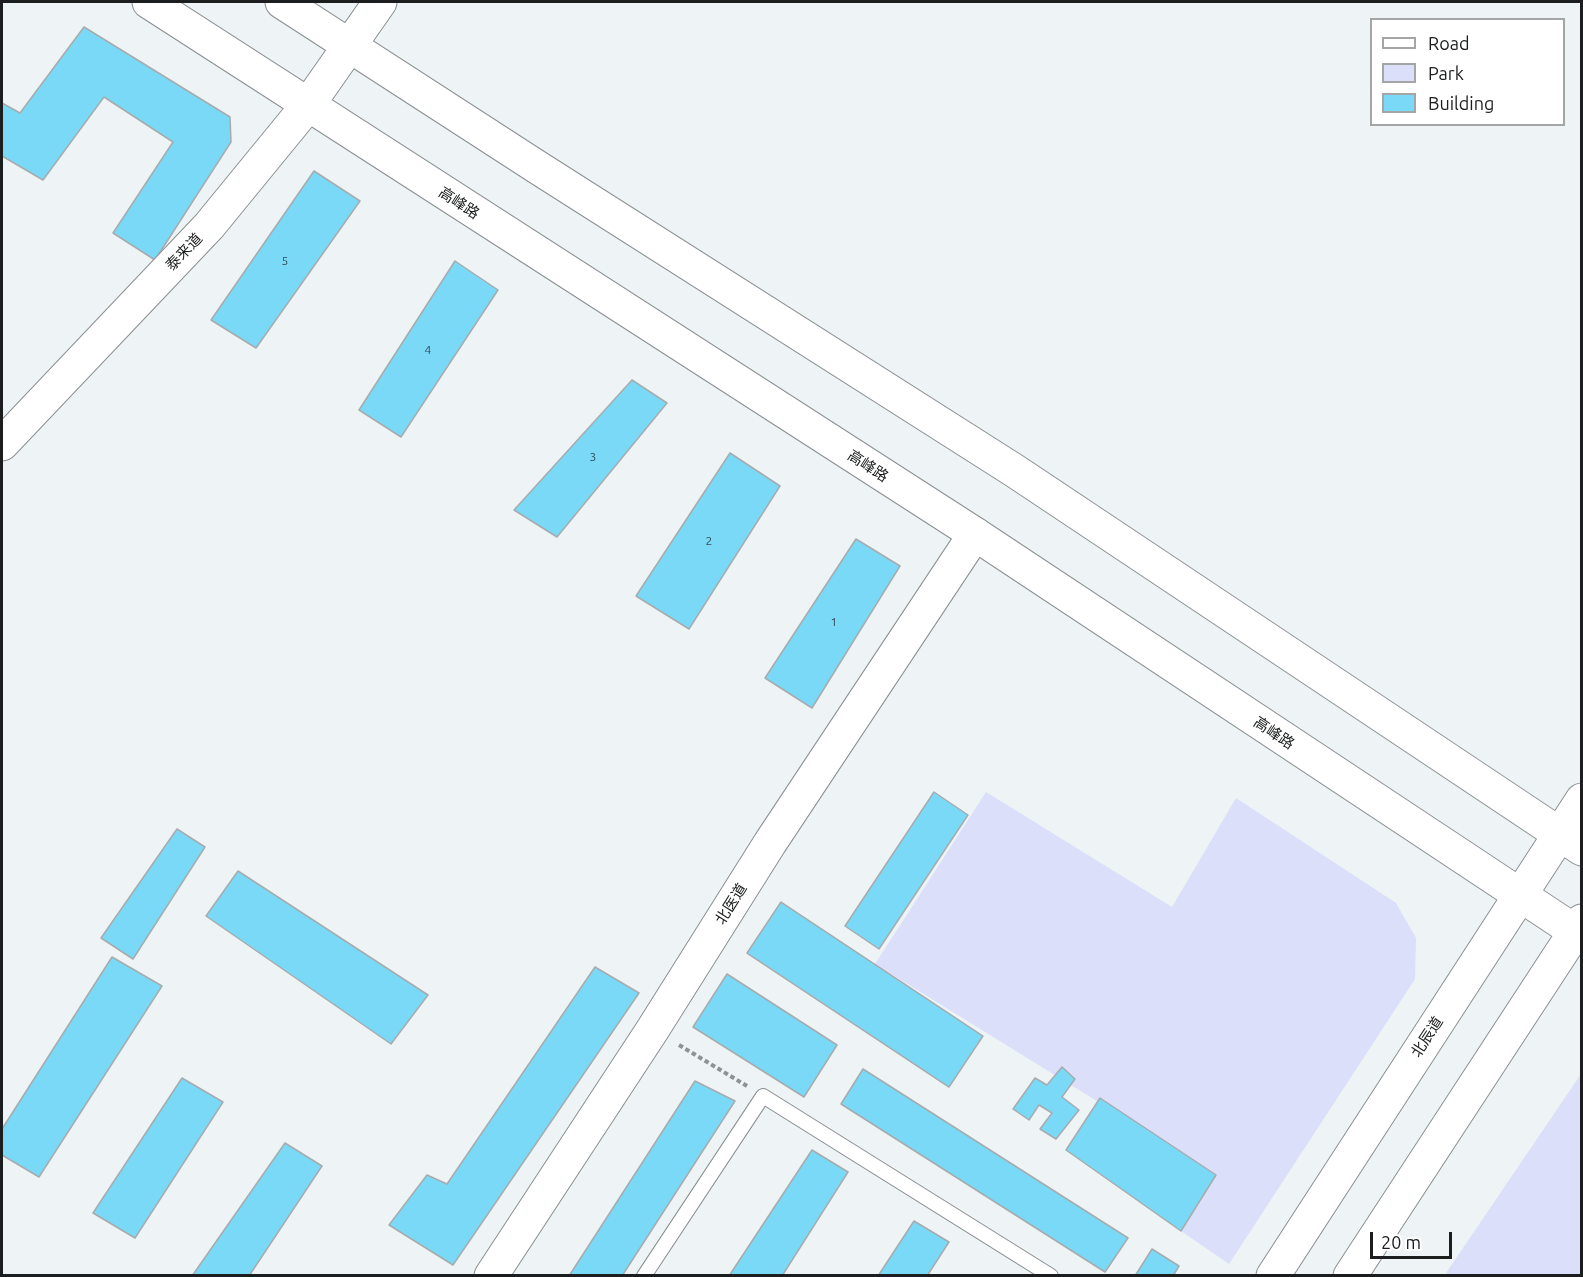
<!DOCTYPE html>
<html>
<head>
<meta charset="utf-8">
<style>
  body { margin:0 }
  #map { position:relative; width:1583px; height:1277px; overflow:hidden; background:#eef3f6; font-family:Ubuntu,sans-serif }
  canvas { display:block }
  .frame { position:absolute; inset:0; border:3px solid #1b1d1e; pointer-events:none }
  .legend { position:absolute; left:1370px; top:18px; width:195px; height:108px; box-sizing:border-box; background:#fff; border:2px solid #a4a5a5; margin:0; padding:8px 10px; list-style:none; font-size:18px; color:#1b1d1e }
  .legend li { display:flex; align-items:center; gap:12px; height:30px }
  .legend b { width:30px; border:2px solid #a4a5a5 }
  .scale { position:absolute; left:1370px; top:1232px; width:82px; height:27px; box-sizing:border-box; border:3px solid #1b1d1e; border-top:0; padding-left:8px; font-size:18px; line-height:21px; white-space:nowrap; color:#1b1d1e; -webkit-text-stroke:4px #fff; paint-order:stroke }
</style>
</head>
<body>
<div id="map">
<canvas width="1583" height="1277"></canvas>
<div class="frame"></div>
<ul class="legend">
<li><b style="height:8px;background:#fff"></b>Road</li>
<li><b style="height:16px;background:#dbdffa"></b>Park</li>
<li><b style="height:16px;background:#79d9f7"></b>Building</li>
</ul>
<div class="scale">20 m</div>
</div>
<script>
const ctx = document.querySelector('canvas').getContext('2d');
ctx.lineJoin = 'round';
function fillPath(path, color) { ctx.fillStyle = color; ctx.fill(path, 'evenodd'); }
const toPath = rows => new Path2D(rows.map(r => 'M' + r).join(''));
function trace(path, color, width, dash) { ctx.strokeStyle = color; ctx.lineWidth = width; ctx.lineCap = dash ? 'butt' : 'round'; ctx.setLineDash(dash || []); ctx.stroke(path); }
function label(font, color, halo, rows, align = 'center') {
  ctx.font = font + ' Ubuntu,"Noto Sans SC",sans-serif'; ctx.lineWidth = 4.5; ctx.setLineDash([]); ctx.textBaseline = 'middle'; ctx.strokeStyle = halo; ctx.fillStyle = color; for (const [text, x, y, turn = 0] of rows) {
    ctx.save(); ctx.translate(x, y); ctx.rotate((+turn || 0) * Math.PI / 180); ctx.textAlign = isNaN(turn) ? turn : align; if (halo) ctx.strokeText(text, 0, 0); ctx.fillText(text, 0, 0); ctx.restore();
  }
}
fillPath(toPath([
  [986,792,1172,907,1236,798,1396,903,1416,938,1415,979,1229,1264,1181,1231,1215,1174,875,964],
  [1581,1074,1581,1275,1450,1276,1446,1273]
]), '#dbdffa');
const building = toPath([
  [84,27,230,117,231,142,155,260,113,233,173,142,104,97,43,180,2,156,2,103,20,113,84,27],
  [314,171,360,201,256,348,211,320,314,171],
  [455,261,498,290,401,437,359,410,455,261],
  [632,380,667,403,557,537,514,510,632,380],
  [730,453,780,486,689,629,636,596,730,453],
  [856,539,900,566,812,708,765,678,856,539],
  [934,792,968,815,879,949,845,926,934,792],
  [177,829,205,847,133,959,101,938,177,829],
  [238,871,428,995,391,1044,206,916,238,871],
  [781,902,983,1036,949,1087,747,953,781,902],
  [112,957,162,986,39,1177,2,1155,2,1129,112,957],
  [595,967,639,993,453,1265,389,1225,427,1175,447,1184,595,967],
  [727,974,837,1045,804,1097,693,1027,727,974],
  [1062,1067,1075,1079,1062,1097,1079,1110,1056,1139,1040,1129,1052,1113,1039,1105,1029,1120,1013,1109,1035,1078,1047,1085,1062,1067],
  [863,1069,1128,1238,1105,1272,841,1104,863,1069],
  [182,1078,223,1102,135,1238,93,1213,182,1078],
  [695,1081,735,1101,622,1276,569,1276,695,1081],
  [1100,1098,1216,1175,1181,1231,1066,1150,1100,1098],
  [285,1143,322,1166,249,1276,192,1276,285,1143],
  [812,1150,848,1172,782,1276,729,1276,812,1150],
  [914,1221,949,1242,927,1276,878,1276,914,1221],
  [1152,1249,1179,1266,1173,1276,1135,1276,1152,1249]
]);
fillPath(building, '#79d9f7');
trace(building, '#a6acae', 1.5);
const service = toPath([
  [644,1276,763,1096,1051,1276]
]);
const tertiary = toPath([
  [2,444,209,226,308,105,380,2],
  [491,1276,653,1029,770,843,975,534]
]);
const secondary = toPath([
  [149,2,975,534,1582,936],
  [282,2,537,167,1015,471,1582,849]
]);
const primary = toPath([
  [1273,1276,1582,800],
  [1350,1276,1582,921]
]);
trace(service, '#8a8f92', 16);
trace(tertiary, '#8a8f92', 35);
trace(secondary, '#8a8f92', 35);
trace(primary, '#8a8f92', 35);
trace(toPath([
  [679,1045,747,1086]
]), '#8f9294', 4, [4.5, 3]);
trace(service, '#fff', 14);
trace(tertiary, '#fff', 33);
trace(secondary, '#fff', 33);
trace(primary, '#fff', 33);
label('12px', '#324c54', null, [
  ["5",285,261],
  ["4",428,350],
  ["3",593,457],
  ["2",709,541],
  ["1",834,622]
]);
label('15px', '#1b1d1e', '#fff', [
  ["高峰路",459,203,33],
  ["泰来道",184,252,-46],
  ["高峰路",868,466,33],
  ["高峰路",1274,733,34],
  ["北医道",731,904,-58],
  ["北辰道",1427,1037,-57]
]);
</script>
</body>
</html>
